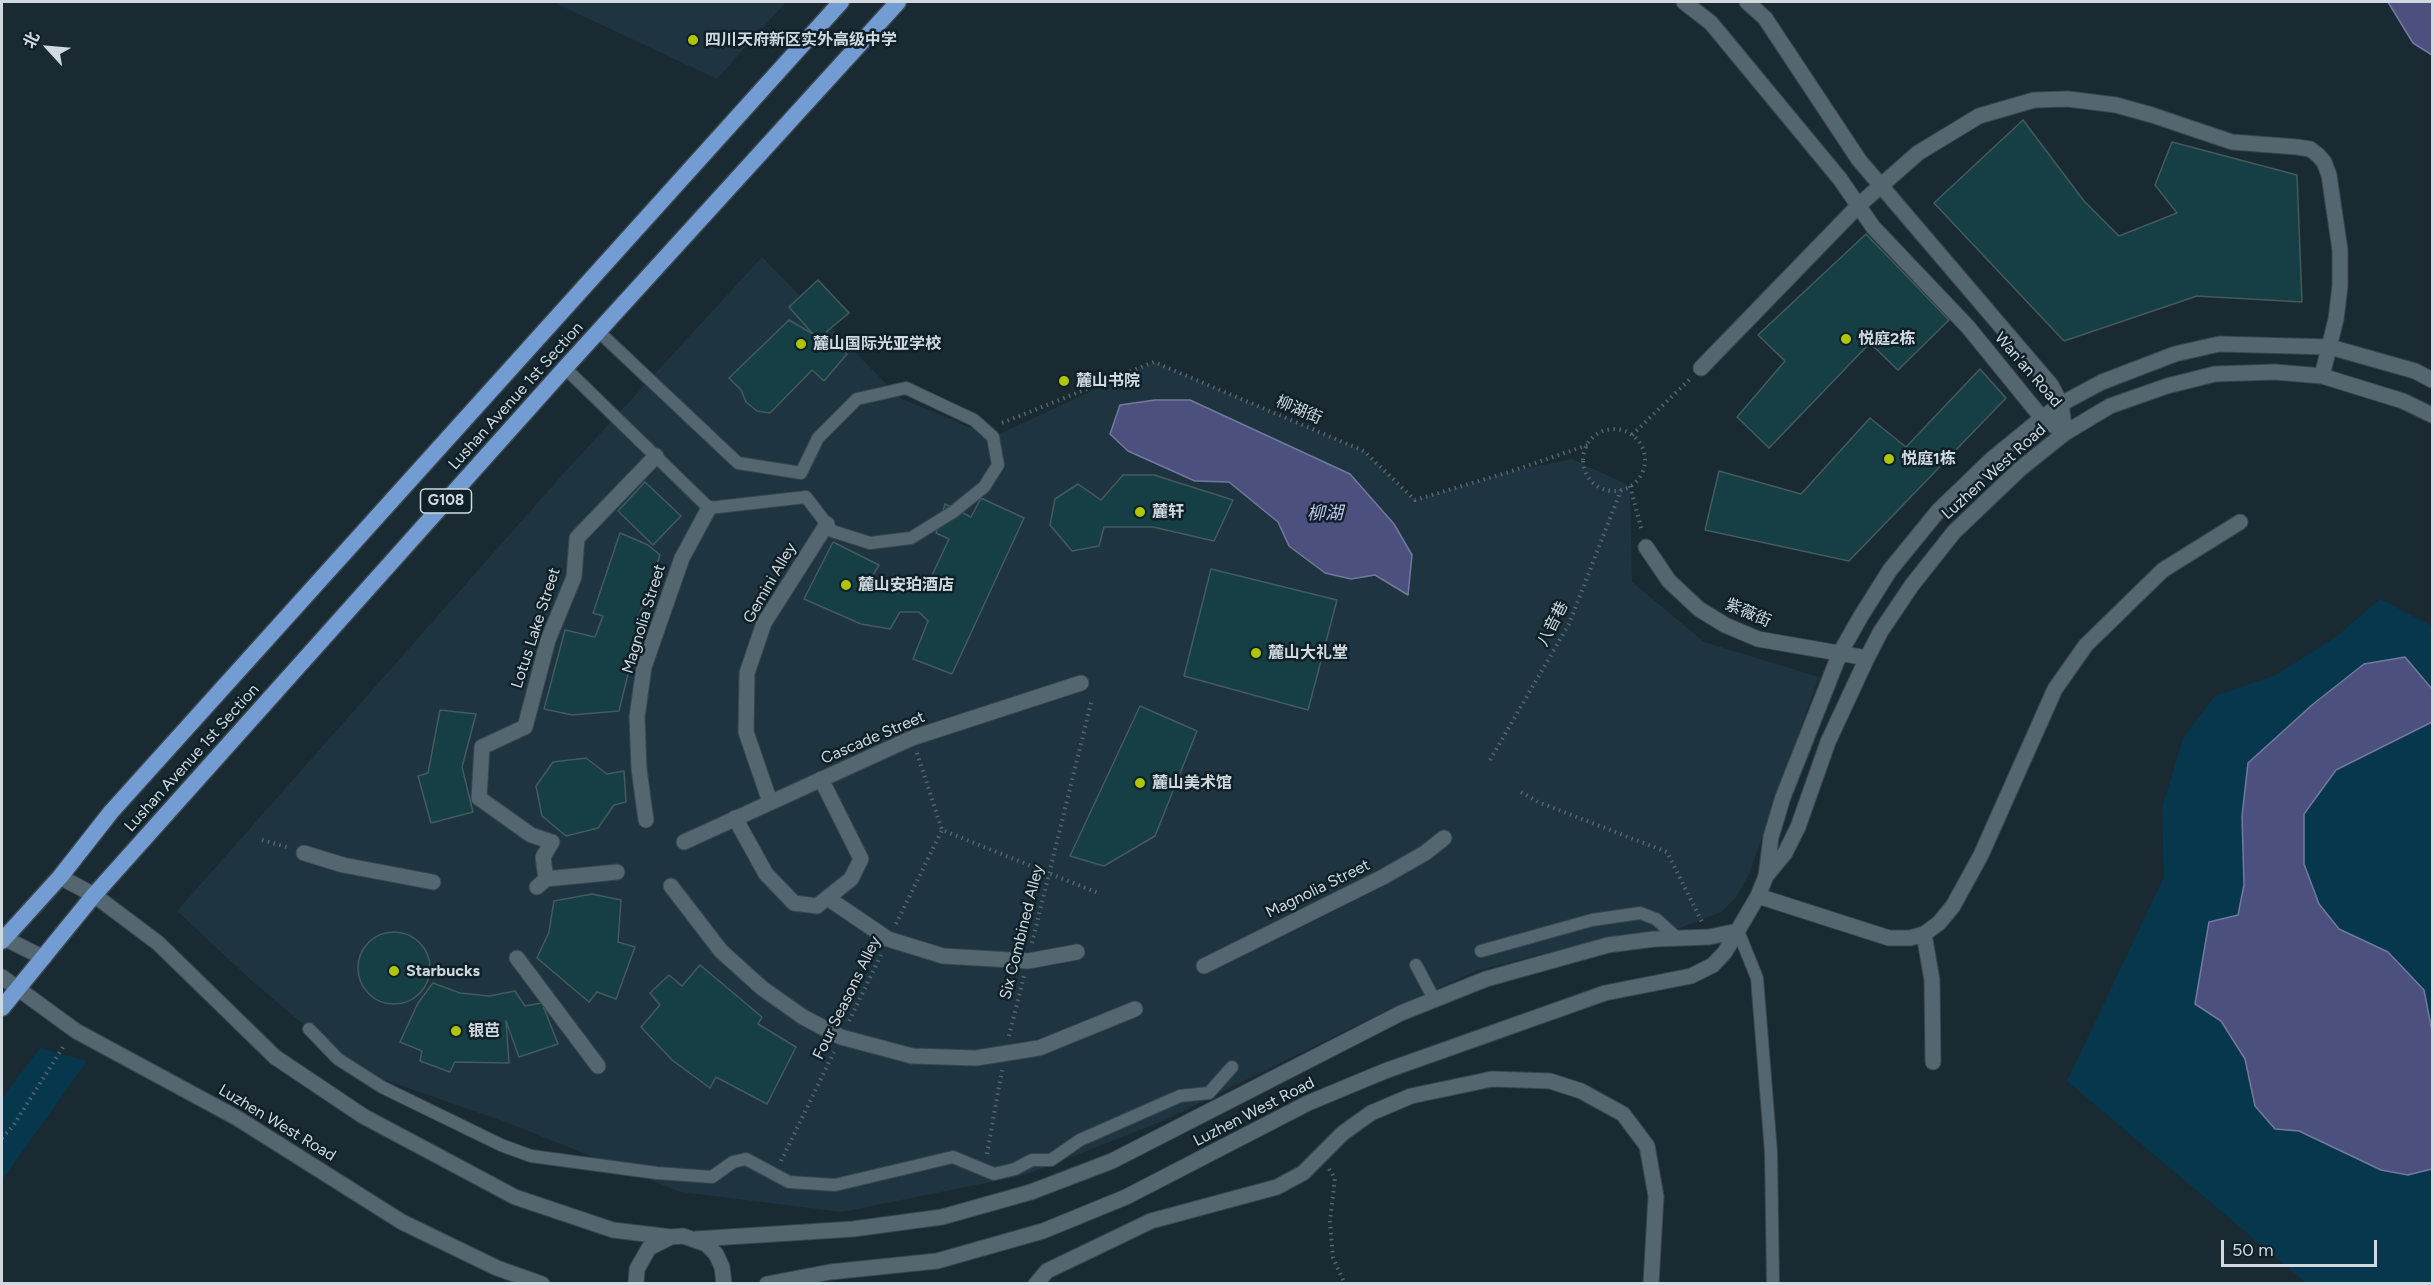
<!DOCTYPE html>
<html>
<head>
<meta charset="utf-8">
<style>
  body { margin:0 }
  #map { position:relative; width:2434px; height:1285px; overflow:hidden; background:#1a2a33; font-family:Figtree,"Noto Sans SC",sans-serif }
  canvas { display:block }
  .frame { position:absolute; inset:0; border:3px solid #cfd9df; pointer-events:none }
  .north { position:absolute; left:18px; top:18px; width:60px; height:60px; -webkit-text-stroke:4px #102029; paint-order:stroke; rotate:296deg; font-size:16px; font-weight:700; line-height:24px; text-align:center; color:#cfd9df }
  .north::after { content:''; display:block; margin:auto; width:21px; height:27px; background:#cfd9df; clip-path:polygon(50% 0,100% 100%,50% 72%,0 100%) }
  .scale { position:absolute; left:2221px; top:1240px; width:156px; height:27px; box-sizing:border-box; border:3px solid #cfd9df; border-top:0; padding-left:8px; font-size:18px; line-height:21px; white-space:nowrap; color:#cfd9df; -webkit-text-stroke:4px #102029; paint-order:stroke }
</style>
</head>
<body>
<div id="map">
<canvas width="2434" height="1285"></canvas>
<div class="frame"></div>
<div class="north">北</div>
<div class="scale">50 m</div>
</div>
<script>
const ctx = document.querySelector('canvas').getContext('2d');
ctx.lineJoin = 'round';
function fillPath(path, color) { ctx.fillStyle = color; ctx.fill(path, 'evenodd'); }
const toPath = rows => new Path2D(rows.map(r => 'M' + r).join(''));
function trace(path, color, width, dash) { ctx.strokeStyle = color; ctx.lineWidth = width; ctx.lineCap = dash ? 'butt' : 'round'; ctx.setLineDash(dash || []); ctx.stroke(path); }
function label(font, color, halo, rows, align = 'center') {
  ctx.font = font + ' Figtree,"Noto Sans SC",sans-serif'; ctx.lineWidth = 5; ctx.setLineDash([]); ctx.textBaseline = 'middle'; ctx.strokeStyle = halo; ctx.fillStyle = color; for (const [text, x, y, turn = 0] of rows) {
    ctx.save(); ctx.translate(x, y); ctx.rotate((+turn || 0) * Math.PI / 180); ctx.textAlign = isNaN(turn) ? turn : align; if (halo) ctx.strokeText(text, 0, 0); ctx.fillText(text, 0, 0); ctx.restore();
  }
}
fillPath(toPath([
  [553,2,786,2,717,79],
  [762,257,900,398,993,437,1154,362,1364,451,1415,500,1509,472,1572,459,1630,486,1632,582,1704,642,1819,677,1749,874,1736,897,1721,912,1680,928,1605,938,1479,970,1392,1008,1163,1121,1025,1175,842,1212,681,1192,511,1124,357,1070,251,980,177,911,563,474]
]), '#1e3441');
fillPath(toPath([
  [2380,599,2432,626,2432,1283,2306,1283,2067,1081,2164,877,2162,808,2183,738,2215,696,2276,675,2337,636],
  [40,1048,87,1061,2,1180,2,1098]
]), '#06374c');
const water = toPath([
  [2388,2,2432,2,2432,55,2413,43,2388,2],
  [1155,400,1190,400,1350,474,1394,524,1412,555,1408,595,1375,575,1351,579,1325,573,1289,546,1278,522,1229,482,1195,481,1128,451,1110,434,1120,405,1155,400],
  [2405,657,2432,689,2432,722,2336,770,2304,814,2304,864,2319,904,2339,929,2388,952,2424,990,2432,1031,2432,1169,2408,1175,2381,1170,2299,1131,2275,1129,2255,1106,2245,1059,2221,1021,2195,1004,2209,922,2238,915,2244,885,2242,816,2248,763,2312,705,2364,664,2405,657]
]);
fillPath(water, '#4c507f');
trace(water, '#73799c', 1.5);
const building = toPath([
  [2023,120,2084,201,2119,236,2177,213,2155,185,2172,142,2297,175,2302,302,2197,296,2064,341,1934,203,2023,120],
  [1866,234,1949,320,1898,370,1870,343,1769,448,1737,417,1785,361,1758,335,1866,234],
  [818,280,849,313,826,332,847,354,824,381,812,370,770,413,757,411,746,402,741,390,729,378,789,320,813,334,789,307,818,280],
  [1980,369,2006,398,1849,561,1705,530,1719,471,1801,494,1870,418,1906,447,1980,369],
  [1123,475,1154,475,1233,500,1214,541,1153,527,1104,527,1099,546,1072,551,1050,525,1055,499,1078,484,1101,500,1123,475],
  [645,482,681,516,653,545,618,511,645,482],
  [981,498,1024,518,952,674,913,659,928,621,919,612,900,612,890,629,861,624,804,599,833,542,879,565,872,577,887,589,907,581,926,588,949,539,936,533,945,504,971,517,981,498],
  [620,533,648,545,660,555,636,625,643,630,635,662,630,666,619,711,572,715,544,709,565,630,595,637,603,616,593,613,620,533],
  [1211,569,1337,600,1308,710,1184,676,1211,569],
  [1140,706,1197,731,1155,836,1104,866,1070,856,1140,706],
  [440,710,476,714,462,767,473,812,431,823,418,776,428,773,440,710],
  [586,758,607,774,624,771,626,802,614,805,598,828,566,836,542,816,536,786,553,762,586,758],
  [592,894,621,900,618,942,635,947,616,999,597,992,589,1002,537,958,549,932,554,901,592,894],
  '358 968a36 36 0 1 1 72 0a36 36 0 1 1-72 0Z',
  [700,965,762,1017,758,1024,796,1047,767,1104,716,1077,710,1088,672,1060,641,1027,660,1005,650,993,669,975,682,986,700,965],
  [433,983,460,993,489,996,515,991,525,1006,542,1003,558,1044,519,1057,506,1021,509,1063,455,1062,450,1072,420,1061,422,1051,400,1042,418,1003,433,983]
]);
fillPath(building, '#163e45');
trace(building, '#445a5d', 1.5);
const service = toPath([
  [565,368,709,508,806,497,832,531,870,543,911,538,953,512,984,487,998,465,993,437,974,420,906,388,857,399,818,438,801,473,738,463,598,331],
  [1738,931,1757,978,1771,1152,1773,1284],
  [1481,951,1592,920,1640,913,1656,919,1677,938],
  [1416,965,1434,999],
  [309,1029,338,1059,382,1087,501,1145,531,1156,657,1173,712,1177,733,1162,746,1159,789,1182,835,1185,953,1157,994,1174,1015,1169,1032,1160,1051,1160,1080,1140,1180,1096,1209,1093,1232,1067]
]);
const pedestrian = toPath([
  [770,802,746,732,747,673,764,623,827,524],
  [735,818,766,874,794,903,817,906,851,879,861,859,821,779],
  [646,820,639,769,637,717,644,667,682,558,709,508],
  [684,842,912,738,1081,683],
  [304,853,343,865,433,882],
  [546,879,543,857,552,842,531,835,479,798,482,747,525,727,548,640,574,577,577,538,656,456],
  [671,886,721,951,762,988,803,1017,841,1037,912,1056,976,1058,1039,1048,1135,1009],
  [537,887,546,879,617,872],
  [829,899,888,939,943,956,1028,961,1077,952],
  [517,958,598,1066],
  [1204,966,1383,877,1425,853,1444,838]
]);
const minor = toPath([
  [1684,2,1711,23,1840,179,1873,227,1968,327,2042,418,2065,433],
  [1747,2,1765,18,1859,160,2051,385,2061,404,2065,433],
  [1701,368,1859,205,1918,153,1979,116,2034,100,2068,99,2116,105,2152,115,2232,142,2297,147,2310,149,2318,155,2324,162,2329,175,2340,250,2340,286,2336,319,2322,376],
  [1646,547,1669,581,1699,609,1725,625,1758,639,1867,658],
  [1766,876,1785,853,1798,827,1828,742,1867,658,1881,631,1912,585,1954,532,2020,469,2065,433,2110,406,2167,386,2215,374,2275,372,2322,376,2403,401,2432,415],
  [60,877,94,895,158,943,275,1057,363,1116,515,1197,613,1230,671,1237],
  [1758,896,1889,938,1910,938,1924,934,1939,923,1953,906,1981,855,2055,689,2086,645,2163,570,2240,522],
  [1924,934,1932,980,1933,1062],
  [2,977,76,1031,237,1118,402,1222,497,1268,542,1284],
  [696,1239,853,1229,942,1217,1031,1192,1112,1161,1401,1013,1486,979,1608,945,1654,939,1709,937,1738,931],
  [636,1284,637,1269,649,1248,671,1237,683,1236,706,1244,716,1254,722,1267,724,1284],
  [767,1284,830,1272,937,1261,1043,1231,1126,1197,1308,1103,1385,1071,1605,993,1691,976,1713,965,1725,952,1758,896,1766,876,1771,837,1783,797,1840,653,1861,616,1890,570,1939,510,1993,458,2042,418,2061,404,2102,382,2175,354,2219,344,2330,347,2415,371,2432,380],
  [1036,1284,1047,1271,1151,1221,1277,1187,1303,1173,1343,1133,1371,1113,1411,1096,1492,1079,1550,1081,1581,1091,1623,1114,1647,1146,1656,1196,1651,1284]
]);
const tertiary = toPath([
  [2,937,44,958]
]);
const trunk = toPath([
  [2,941,60,877,111,812,841,2],
  [2,1008,94,895,565,368,898,2]
]);
trace(service, '#39464d', 14);
trace(pedestrian, '#39464d', 17);
trace(minor, '#39464d', 17);
trace(tertiary, '#39464d', 17);
trace(trunk, '#39464d', 19);
trace(toPath([
  [1002,423,1154,362,1364,451,1415,500,1509,472,1588,445],
  '1583 460a31 31 0 1 1 62 0a31 31 0 1 1-62 0Z',
  [1632,435,1690,379],
  [1630,486,1642,531],
  [917,753,942,830,1098,893],
  [1490,760,1569,624,1621,490],
  [1521,792,1538,802,1667,852,1702,922],
  [262,840,290,848],
  [896,924,942,830],
  [1032,943,1092,699],
  [849,1021,881,955],
  [1009,1036,1024,976],
  [2,1138,13,1126,65,1044],
  [987,1154,1002,1070],
  [781,1161,834,1052],
  [1329,1169,1335,1178,1330,1221,1333,1258,1345,1284]
]), '#57656d', 4, [1.5, 4.5]);
trace(service, '#546670', 12);
trace(pedestrian, '#546670', 15);
trace(minor, '#546670', 15);
trace(tertiary, '#546670', 15);
trace(trunk, '#739dd2', 16);
for (const [x, y, r, color] of [
  [693,40,6,"#afc505"],
  [1846,339,6,"#afc505"],
  [801,344,6,"#afc505"],
  [1064,381,6,"#afc505"],
  [1889,459,6,"#afc505"],
  [1140,512,6,"#afc505"],
  [846,585,6,"#afc505"],
  [1256,653,6,"#afc505"],
  [1140,783,6,"#afc505"],
  [394,971,6,"#afc505"],
  [456,1031,6,"#afc505"]
]) { const dot = new Path2D(); dot.arc(x, y, r, 0, 2 * Math.PI); ctx.fillStyle = color; ctx.fill(dot); trace(dot, '#102029', 2); }
for (const [x, y, w] of [
  [446,501,51]
]) { const box = new Path2D(); box.roundRect(x - w / 2, y - 12, w, 24, 4.5); ctx.fillStyle = '#102029'; ctx.fill(box); trace(box, '#cfd9df', 1.5); }
label('bold 15px', '#cfd9df', null, [
  ["G108",446,501]
]);
label('bold 16px', '#cfd9df', '#102029', [
  ["四川天府新区实外高级中学",705,40],
  ["悦庭2栋",1858,339],
  ["麓山国际光亚学校",813,344],
  ["麓山书院",1076,381],
  ["悦庭1栋",1901,459],
  ["麓轩",1152,512],
  ["麓山安珀酒店",858,585],
  ["麓山大礼堂",1268,653],
  ["麓山美术馆",1152,783],
  ["Starbucks",406,971],
  ["银芭",468,1031]
], 'left');
label('16px', '#cfd9df', '#102029', [
  ["Wan'an Road",2028,370,49],
  ["Lushan Avenue 1st Section",516,396,-48],
  ["柳湖街",1299,410,23],
  ["Luzhen West Road",1994,472,-42],
  ["Gemini Alley",770,583,-60],
  ["紫薇街",1748,613,23],
  ["Magnolia Street",644,619,-73],
  ["八音巷",1553,624,-63],
  ["Lotus Lake Street",536,628,-72],
  ["Cascade Street",873,738,-23],
  ["Lushan Avenue 1st Section",192,758,-48],
  ["Magnolia Street",1318,889,-26],
  ["Six Combined Alley",1022,932,-76],
  ["Four Seasons Alley",847,998,-64],
  ["Luzhen West Road",1254,1112,-27],
  ["Luzhen West Road",277,1123,31]
]);
label('italic 18px', '#bfc5f3', '#102029', [
  ["柳湖",1325,514]
]);
</script>
</body>
</html>
